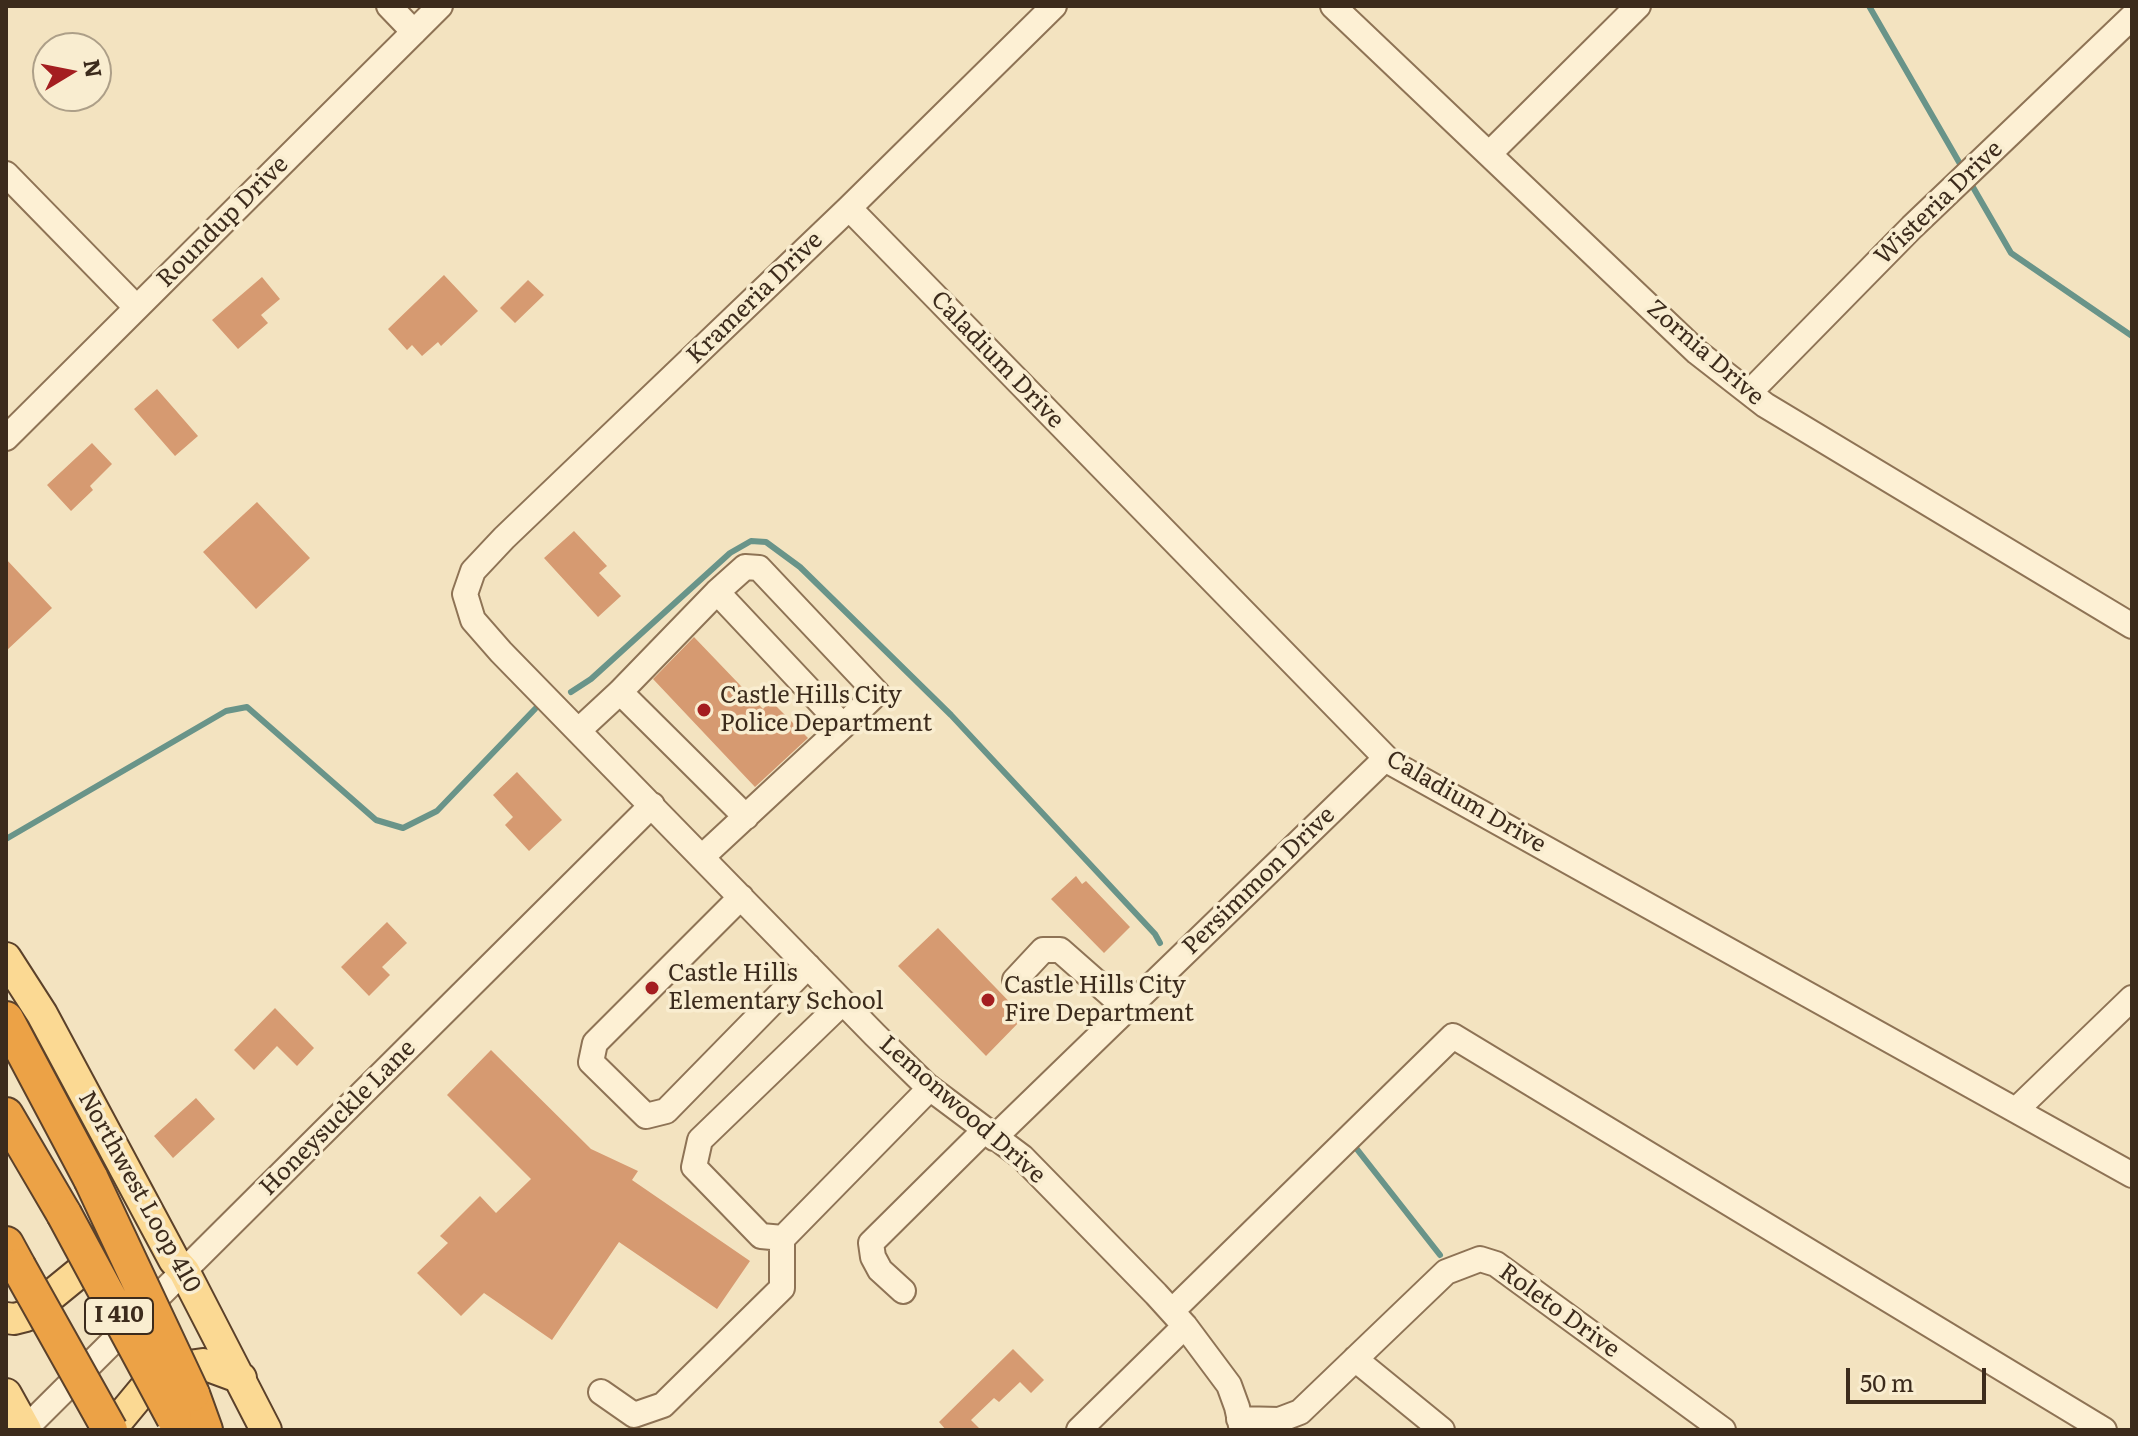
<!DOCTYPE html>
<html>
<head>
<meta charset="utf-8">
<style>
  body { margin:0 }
  #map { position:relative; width:2138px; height:1436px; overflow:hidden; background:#f3e3c0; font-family:Literata,serif }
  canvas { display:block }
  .frame { position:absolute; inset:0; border:8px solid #3c2b1c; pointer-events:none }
  .north { position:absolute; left:32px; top:32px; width:80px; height:80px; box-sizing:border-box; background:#f9edd0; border:2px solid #ad9f88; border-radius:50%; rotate:80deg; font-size:22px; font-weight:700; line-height:32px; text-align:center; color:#3c2b1c }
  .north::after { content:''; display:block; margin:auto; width:28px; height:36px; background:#a41e20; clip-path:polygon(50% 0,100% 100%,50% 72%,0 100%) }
  .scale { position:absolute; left:1846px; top:1368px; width:140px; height:36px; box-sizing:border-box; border:4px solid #3c2b1c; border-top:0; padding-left:10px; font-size:24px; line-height:28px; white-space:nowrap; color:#3c2b1c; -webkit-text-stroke:6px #f9edd0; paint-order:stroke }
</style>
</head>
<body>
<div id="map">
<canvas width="2138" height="1436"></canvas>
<div class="frame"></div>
<div class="north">N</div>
<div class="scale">50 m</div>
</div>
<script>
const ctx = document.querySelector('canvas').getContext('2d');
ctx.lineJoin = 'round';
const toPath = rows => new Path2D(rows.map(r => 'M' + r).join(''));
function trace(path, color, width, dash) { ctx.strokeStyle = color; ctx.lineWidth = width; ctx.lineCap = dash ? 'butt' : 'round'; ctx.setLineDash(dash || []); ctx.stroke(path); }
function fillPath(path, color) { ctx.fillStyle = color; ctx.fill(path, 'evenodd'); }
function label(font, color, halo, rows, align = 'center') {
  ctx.font = font + ' Literata,serif'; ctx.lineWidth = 7; ctx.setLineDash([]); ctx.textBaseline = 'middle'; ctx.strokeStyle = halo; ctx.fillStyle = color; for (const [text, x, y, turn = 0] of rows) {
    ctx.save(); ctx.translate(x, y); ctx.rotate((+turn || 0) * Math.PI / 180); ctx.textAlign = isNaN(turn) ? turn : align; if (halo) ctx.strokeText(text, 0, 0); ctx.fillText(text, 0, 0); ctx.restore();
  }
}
trace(toPath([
  [1869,6,1963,169],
  [1970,182,2011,253,2132,336],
  [571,692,591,679,730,553,751,541,766,542,800,567,951,715,1155,934,1160,943],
  [6,839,226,711,247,707,376,820,403,828,437,811,535,709],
  [1356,1148,1440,1255]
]), '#699489', 6);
fillPath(toPath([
  [444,275,478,311,441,346,438,342,422,356,412,345,407,350,388,329],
  [262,277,280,299,261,315,268,323,238,349,212,320],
  [528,280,544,295,515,323,500,308],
  [157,389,198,436,175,456,134,409],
  [92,443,112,464,90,486,93,490,71,511,47,485],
  [257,502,310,558,256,609,203,552],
  [574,531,607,566,599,573,621,596,598,617,544,558],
  [6,559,52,608,6,651],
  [694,637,763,709,771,701,808,738,755,787,653,679],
  [517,772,562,820,529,851,505,825,513,817,493,795],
  [1076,876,1082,884,1086,881,1130,927,1104,953,1051,899],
  [387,922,407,943,382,967,390,975,369,996,341,967],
  [938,928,1024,1017,986,1056,898,966],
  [275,1008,314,1048,297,1066,277,1046,254,1070,234,1050],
  [491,1050,591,1149,638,1171,632,1180,750,1261,717,1309,619,1242,552,1340,484,1293,461,1316,417,1273,448,1243,440,1236,480,1196,496,1213,531,1179,447,1095],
  [196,1098,215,1119,173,1158,154,1136],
  [1013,1349,1044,1380,1031,1393,1020,1382,999,1402,994,1398,971,1420,981,1430,946,1430,939,1422]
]), '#d69a71');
const minor = toPath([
  [389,6,414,32],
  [1054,6,849,208,504,538,473,571,465,594,473,620,501,652,875,1035,927,1086,1022,1157,1156,1294,1185,1326,1229,1385,1237,1407,1242,1430],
  [1333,6,1697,352,1765,405,2132,626],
  [1489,154,1638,6],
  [6,174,136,307],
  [849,208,1390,762,2132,1175],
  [1750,392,1912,227,2132,17],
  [6,438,440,6],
  [620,692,746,817],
  [579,730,620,692,717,592,745,567,759,568,877,693,843,726,717,592],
  [702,857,843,726],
  [741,897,595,1043,591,1062,646,1116,666,1111,808,966],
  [1015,980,1043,950,1060,950,1127,1009],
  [843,1002,700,1140,694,1167,761,1236,783,1238,930,1088],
  [2016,1110,2132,998],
  [994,1138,1386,758],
  [903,1291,880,1270,873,1257,871,1243,985,1130],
  [1172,1311,1453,1036,2104,1430],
  [1355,1359,1442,1430],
  [601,1392,634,1415,663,1405,782,1288,782,1238],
  [1239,1419,1279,1420,1300,1412,1446,1272,1480,1259,1496,1264,1723,1430],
  [24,1430,652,805],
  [1079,1430,1185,1326]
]);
const major = toPath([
  [6,958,42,1014,174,1260,184,1271,266,1430],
  [6,1318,14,1319,26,1316,108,1249],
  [6,1394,26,1430],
  [110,1430,144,1389,167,1369,203,1364,241,1378]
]);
const highway = toPath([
  [6,1019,91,1179],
  [6,1115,64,1214],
  [6,1244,18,1266],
  [192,1394,205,1430]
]);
trace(minor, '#8e7355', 28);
trace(major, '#5b412a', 34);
trace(highway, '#5b412a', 38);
trace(minor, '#fdf0d4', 24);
trace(major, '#fbd993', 30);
trace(highway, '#eca246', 34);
const highwayBridge = toPath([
  [91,1179,192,1394],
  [64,1214,174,1418],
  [18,1266,110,1430]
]);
trace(highwayBridge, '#5b412a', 38, []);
trace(highwayBridge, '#eca246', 34);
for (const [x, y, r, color] of [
  [704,710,8,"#a41e20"],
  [652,988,8,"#a41e20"],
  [988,1000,8,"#a41e20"]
]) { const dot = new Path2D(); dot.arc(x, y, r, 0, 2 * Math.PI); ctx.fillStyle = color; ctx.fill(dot); trace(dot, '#f9edd0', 3); }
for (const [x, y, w] of [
  [119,1316,68]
]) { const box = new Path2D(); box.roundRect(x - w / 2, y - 18, w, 36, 6); ctx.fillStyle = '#f9edd0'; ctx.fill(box); trace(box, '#3c2b1c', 2); }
label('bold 22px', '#3c2b1c', null, [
  ["I 410",119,1316]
]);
label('24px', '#3c2b1c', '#f9edd0', [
  ["Wisteria Drive",1939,203,-44],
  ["Roundup Drive",223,222,-45],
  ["Krameria Drive",755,298,-44],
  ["Zornia Drive",1705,353,41],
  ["Caladium Drive",997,360,46],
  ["Caladium Drive",1466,802,30],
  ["Persimmon Drive",1259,881,-44],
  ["Lemonwood Drive",962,1110,41],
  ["Honeysuckle Lane",338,1118,-45],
  ["Northwest Loop 410",139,1192,61],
  ["Roleto Drive",1559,1311,36]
]);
label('24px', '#3c2b1c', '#f9edd0', [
  ["Castle Hills City",720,696],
  ["Police Department",720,724],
  ["Castle Hills",668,974],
  ["Elementary School",668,1002],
  ["Castle Hills City",1004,986],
  ["Fire Department",1004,1014]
], 'left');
</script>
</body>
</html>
